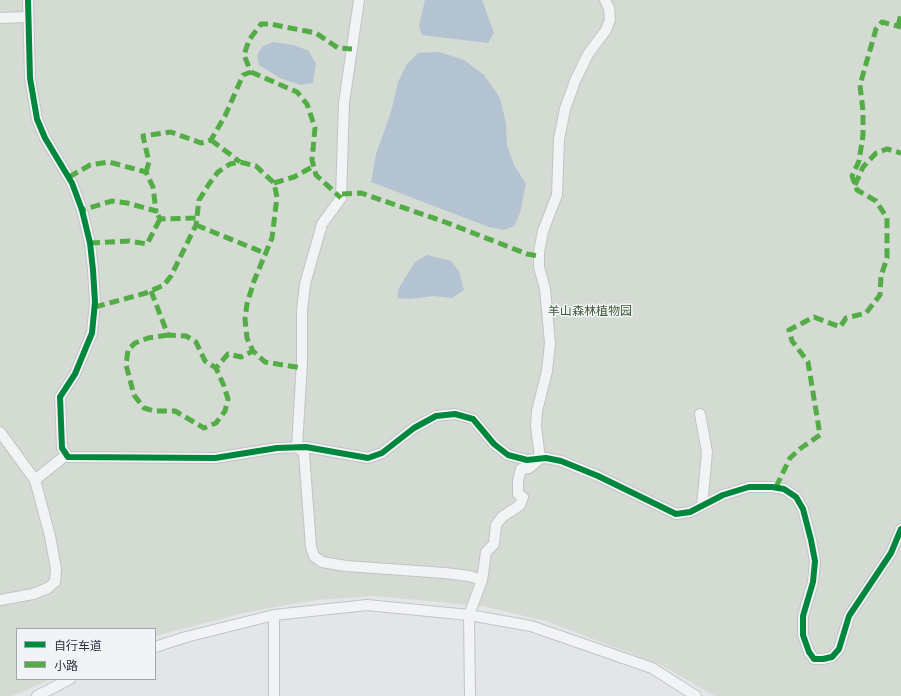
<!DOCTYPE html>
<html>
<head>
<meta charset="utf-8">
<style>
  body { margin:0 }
  #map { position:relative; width:901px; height:696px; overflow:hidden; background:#e3e5e7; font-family:Quicksand,"Noto Sans SC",sans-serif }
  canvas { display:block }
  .legend { position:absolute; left:16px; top:628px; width:140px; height:52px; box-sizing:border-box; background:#f1f3f7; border:1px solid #a1a6ae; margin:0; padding:5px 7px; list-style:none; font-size:12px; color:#2a3340 }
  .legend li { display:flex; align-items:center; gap:8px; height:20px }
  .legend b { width:20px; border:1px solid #a1a6ae }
</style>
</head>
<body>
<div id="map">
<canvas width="901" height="696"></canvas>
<ul class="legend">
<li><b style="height:5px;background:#00873e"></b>自行车道</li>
<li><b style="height:5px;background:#53ac46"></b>小路</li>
</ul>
</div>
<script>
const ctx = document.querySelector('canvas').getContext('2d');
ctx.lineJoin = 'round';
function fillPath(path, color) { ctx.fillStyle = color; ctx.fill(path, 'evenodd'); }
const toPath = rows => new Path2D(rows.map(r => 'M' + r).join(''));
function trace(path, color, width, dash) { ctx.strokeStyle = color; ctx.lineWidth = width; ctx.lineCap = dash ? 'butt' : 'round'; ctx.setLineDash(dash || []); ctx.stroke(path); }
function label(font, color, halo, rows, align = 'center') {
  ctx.font = font + ' Quicksand,"Noto Sans SC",sans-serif'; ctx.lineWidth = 3; ctx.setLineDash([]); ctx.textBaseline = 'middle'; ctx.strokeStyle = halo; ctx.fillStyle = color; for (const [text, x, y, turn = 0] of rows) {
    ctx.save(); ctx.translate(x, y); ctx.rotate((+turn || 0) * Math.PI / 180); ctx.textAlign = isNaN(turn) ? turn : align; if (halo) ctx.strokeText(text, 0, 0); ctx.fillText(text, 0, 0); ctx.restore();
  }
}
fillPath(toPath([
  [0,0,901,0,901,696,715,696,661,665,546,621,482,606,375,596,316,600,247,612,155,636,155,629,17,629,17,679,51,679,12,696,0,696]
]), '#d4dbd3');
fillPath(toPath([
  [425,0,482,0,494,33,488,43,422,35,419,26],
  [273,42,294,45,309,51,316,64,313,83,300,85,280,78,259,65,257,55,263,46],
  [439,52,464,60,484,75,500,98,506,123,507,145,514,165,526,184,520,213,514,226,504,230,489,227,371,182,376,154,391,112,398,82,407,64,418,53],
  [427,255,451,261,459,271,464,290,452,298,433,296,410,299,397,298,399,288,415,262]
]), '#b3c3d1');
const minor = toPath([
  [28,0,30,78,37,119,45,138,72,183,82,210,90,243,93,270,95,302,92,333,75,374,60,397,62,448,68,457,215,458,277,448,306,447,368,458,382,453,414,428,436,416,455,414,473,419,494,444,508,455,527,460,546,458,561,461,598,476,676,514,690,512,723,495,749,487,772,487,784,489,796,497,803,509,811,540,815,561,813,582,803,616,803,635,809,652,814,659,823,659,832,657,839,649,849,616,891,553,901,529],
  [359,0,344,103,341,198,322,224,305,284,302,310,302,362,297,447,304,453,311,547,314,556,322,562,346,566,445,573,469,576,482,580],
  [0,18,27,17],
  [700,414,707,452,702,506],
  [0,432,35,480,50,536,56,569,55,582,48,588,33,594,0,600],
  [35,480,66,455],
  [155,647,186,637,274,615,367,605,469,615,531,626,652,668,696,696],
  [37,696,70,679],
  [274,696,274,615],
  [470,696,469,615,482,580,486,552,494,544,496,525,502,517,520,505,523,497,518,494,518,481,521,469,529,468,540,459,536,426,537,411,547,371,550,343,545,289,539,267,539,252,543,231,557,195,559,139,565,109,575,81,588,54,606,30,610,20,609,8,605,0]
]);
trace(minor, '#c1c3c5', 12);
trace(minor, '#f2f3f5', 10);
trace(toPath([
  [898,26,901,14],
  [251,72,297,92,307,104,315,128,312,160,316,175,341,198],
  [211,140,240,162],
  [146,172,149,162,143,136,171,132,201,143,211,140,225,116,243,75,251,72,244,55,249,40,261,24,270,24,316,33,338,48,352,49],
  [69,177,90,165,109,162,146,172,153,187,156,211,127,203,112,201,82,210],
  [274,183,294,177,314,166],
  [855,185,863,167,876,153,887,149,901,153],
  [342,194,361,193,445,222,527,254,539,256],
  [158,215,160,219,196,218],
  [196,225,267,254],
  [90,243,129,241,147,244,160,219],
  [151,291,168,335,186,336,196,342,205,361,216,368,228,354,241,357,253,351],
  [95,307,146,293,164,285,171,276,196,225,199,200,209,184,218,172,230,164,240,162,256,166,274,183,277,197,272,238,254,281,247,304,245,319,247,338,253,351,265,362,302,368],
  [168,335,148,338,135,343,128,350,126,365,134,395,144,408,154,411,175,411,204,428,216,423,225,411,228,399,224,386,216,368],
  [776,487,790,458,801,448,820,435,808,362,792,341,789,330,814,317,840,327,846,318,866,313,880,295,881,276,887,258,887,218,876,201,857,190,852,176,859,161,863,135,863,111,860,85,876,29,882,22,901,27]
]), '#53ac46', 5, [10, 5]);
trace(toPath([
  [28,0,30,78,37,119,45,138,72,183,82,210,90,243,93,270,95,302,92,333,75,374,60,397,62,448,68,457,215,458,277,448,306,447,368,458,382,453,414,428,436,416,455,414,473,419,494,444,508,455,527,460,546,458,561,461,598,476,676,514,690,512,723,495,749,487,772,487,784,489,796,497,803,509,811,540,815,561,813,582,803,616,803,635,809,652,814,659,823,659,832,657,839,649,849,616,891,553,901,529]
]), '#00873e', 6);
label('12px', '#405c38', '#f1f3f7', [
  ["羊山森林植物园",590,311]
]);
</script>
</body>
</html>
